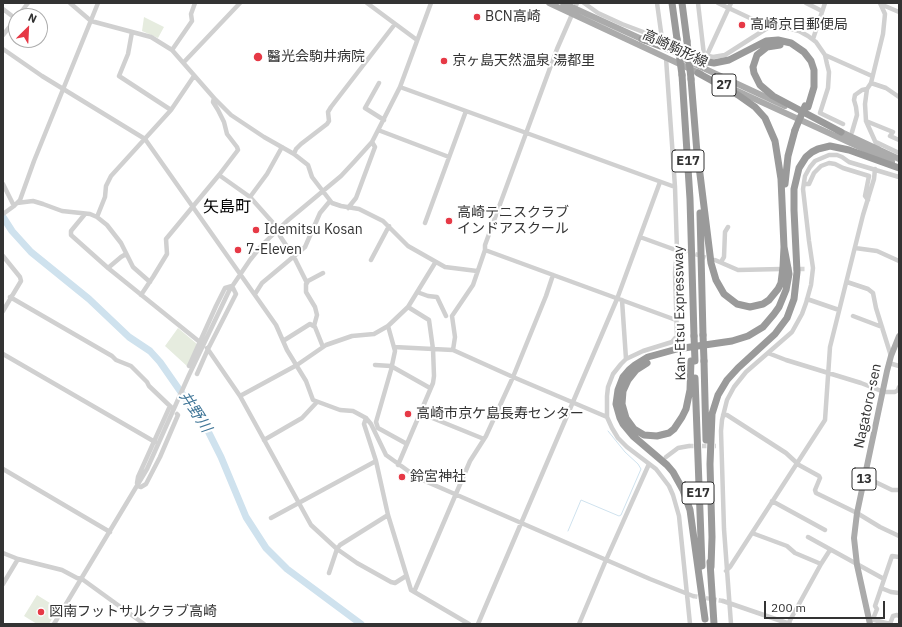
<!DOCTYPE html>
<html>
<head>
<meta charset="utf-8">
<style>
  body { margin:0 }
  #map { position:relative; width:902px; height:627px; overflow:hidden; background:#fff; font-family:"IBM Plex Sans",sans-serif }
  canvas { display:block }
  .frame { position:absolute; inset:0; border:4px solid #333; pointer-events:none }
  .north { position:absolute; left:8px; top:8px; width:40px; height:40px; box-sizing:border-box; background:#fff; border:1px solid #adadad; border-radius:50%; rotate:24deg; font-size:11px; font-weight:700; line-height:16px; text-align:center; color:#333 }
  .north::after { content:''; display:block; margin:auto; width:14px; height:18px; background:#e63946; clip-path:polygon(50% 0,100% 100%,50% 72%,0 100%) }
  .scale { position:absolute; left:764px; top:601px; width:121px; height:18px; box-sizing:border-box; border:2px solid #333; border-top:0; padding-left:5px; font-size:12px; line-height:14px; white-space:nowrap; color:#333; -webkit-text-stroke:3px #fff; paint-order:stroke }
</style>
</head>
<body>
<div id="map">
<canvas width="902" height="627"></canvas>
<div class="frame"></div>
<div class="north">N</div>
<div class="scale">200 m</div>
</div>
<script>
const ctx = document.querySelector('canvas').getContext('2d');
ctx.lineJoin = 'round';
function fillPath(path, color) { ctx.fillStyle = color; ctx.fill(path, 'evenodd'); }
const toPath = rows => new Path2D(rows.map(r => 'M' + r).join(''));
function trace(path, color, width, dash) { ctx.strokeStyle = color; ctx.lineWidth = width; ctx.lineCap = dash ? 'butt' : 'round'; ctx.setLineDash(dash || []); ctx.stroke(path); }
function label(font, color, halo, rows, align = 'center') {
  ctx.font = font + ' "IBM Plex Sans","Noto Sans JP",sans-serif'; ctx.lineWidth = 4; ctx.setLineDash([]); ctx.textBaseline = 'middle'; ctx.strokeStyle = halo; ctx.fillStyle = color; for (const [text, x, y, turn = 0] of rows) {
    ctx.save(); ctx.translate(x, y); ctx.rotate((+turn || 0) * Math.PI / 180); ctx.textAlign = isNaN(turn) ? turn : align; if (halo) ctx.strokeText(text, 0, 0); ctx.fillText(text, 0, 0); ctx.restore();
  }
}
fillPath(toPath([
  [144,17,164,27,158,38,142,31],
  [178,328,197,344,188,367,165,346],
  [37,595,58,608,49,624,37,624,24,616]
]), '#e6ecdf');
trace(toPath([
  [568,531,581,500,619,516,621,515,641,469,638,464,625,452,608,431]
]), '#cfe2ee', 1);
trace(toPath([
  [3,217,12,231,31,252,89,299,129,337,150,351,160,362,208,431,221,457,246,517,266,548,287,569,361,624]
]), '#cfe2ee', 7);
trace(toPath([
  [689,252,713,260],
  [787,269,806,269],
  [689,446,716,446],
  [693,596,723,601]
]), '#d6d6d6', 4.5, [4.5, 2]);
trace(toPath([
  [70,3,91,21,151,37,172,50,214,98,231,115,264,137,294,154,308,165,312,177,332,203,341,206,359,209,383,221,408,246,445,267,477,271],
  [367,3,417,40],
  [577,3,557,49,485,245,485,250,676,320],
  [584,3,598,13,622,24,704,55,713,57,725,55,769,27,779,26,799,31,808,36,816,42,825,55,827,64,829,72,828,88,820,113,843,124],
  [657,3,662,39],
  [698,3,704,55],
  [718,3,769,27],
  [806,3,822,11],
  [882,6,885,6,899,12],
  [3,9,16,19],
  [18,16,28,3],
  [132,32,128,54,119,76,171,110],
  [3,35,16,19],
  [813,39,825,3],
  [3,49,42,76,145,139,276,325,287,350,306,381,313,400,340,410,353,411,366,418,371,424,386,455,418,478,650,579,693,596],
  [172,50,192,21,191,14,195,3],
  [707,55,731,3],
  [825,55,872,76],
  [184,62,240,3],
  [379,83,365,108,384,120],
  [871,83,886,88,899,97],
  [400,87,675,187],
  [866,121,893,132,890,136,899,140],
  [378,130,449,157],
  [852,132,857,115,856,107,854,100,855,95,862,90,867,89],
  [876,142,899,153],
  [879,150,866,121,865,104,867,89,871,83,883,34,885,14,880,3],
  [294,154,296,149,301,144,327,124,329,121,328,112,331,107,395,24],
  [219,175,250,197,274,224,280,236,294,257,307,283],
  [3,184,14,206],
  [804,184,809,184,814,173,821,166,829,163,835,164,843,168,869,176,865,196,868,200],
  [250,197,267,174,282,147],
  [17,203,33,201,43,204,62,211,90,214,97,217,105,197,106,186,111,176,171,110,194,76],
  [348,208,356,198,375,147,372,142],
  [3,214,14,206,20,200,34,161,98,3],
  [85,214,71,231,71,235,108,268,201,343],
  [97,217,107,225,121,243,133,267,150,282],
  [425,223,466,111],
  [640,237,673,249,686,251],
  [855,248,877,251,899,261],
  [3,256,20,277,21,281,3,311],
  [371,260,389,226],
  [715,260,738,270,781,269],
  [721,262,724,257,725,232,728,227],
  [108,268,121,257,126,254],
  [847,282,868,289,873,293,876,308,891,356],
  [417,292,428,296,437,297,446,316],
  [255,294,262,283,305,247,320,213,330,201],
  [141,295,153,277,167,254,166,239,219,175,238,150,237,147,227,134,224,122,218,110,213,102,214,98],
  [10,297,112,356,116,360,131,366,147,382,149,386,171,407],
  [807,299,839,310],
  [622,300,626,359,621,364,613,374,608,387,607,396,607,417,612,428,618,438,627,447,656,469,669,486,673,495,679,516,690,624],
  [853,316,882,327],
  [314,326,317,315,315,307,306,292,306,284,308,281,323,273],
  [388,326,395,351,391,370,376,422,378,428,407,444],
  [283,341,310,324,315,327,323,347],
  [394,347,433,349,429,320,408,307],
  [207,348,240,396,311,525,337,549,357,563,391,582,395,583,406,576],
  [453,350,455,337,452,316,473,285,485,250],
  [768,353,786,360,861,383,884,392,895,392,898,390,899,387],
  [3,354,155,442],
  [626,359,643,351,672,342,677,336,675,273,677,250,675,187,666,58],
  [889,363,899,366],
  [375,365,391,366,430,388],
  [189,366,216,306,225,288,232,286,236,294,208,349,197,374],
  [240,396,297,365,326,345,352,336,374,334,388,326,408,307,435,263],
  [420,413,484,439],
  [723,415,727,415,786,453,799,465,819,476,820,478,815,490,816,493,857,513,880,527,899,536],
  [366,418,364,424,376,461,388,515,411,590,469,624],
  [264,440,302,418,317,402],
  [666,457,678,448,689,446],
  [398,465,433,383,434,376,433,349,453,350,513,377,607,417],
  [3,469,110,532],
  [865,477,892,490,899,490],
  [138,486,137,483,138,477,170,406],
  [138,486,141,487,146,484,160,457,178,415,177,414],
  [772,501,825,530],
  [271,518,376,461],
  [752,533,787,546,795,553,821,564,788,624],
  [808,537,884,579],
  [3,553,18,559,62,570,77,578,82,579,144,624],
  [821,564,830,550],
  [726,571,730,567,825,420,830,347,863,215,874,179,875,169],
  [329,573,337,549,340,545,388,515],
  [3,584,18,559],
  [881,588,891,592,899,593],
  [414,592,470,461,486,436,513,377,546,296,553,275],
  [723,601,790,624],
  [870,619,890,624],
  [873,619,877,609,875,606,892,556,899,557],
  [54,624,147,469,189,375,229,291,250,260,262,245,287,221,341,176,354,162,372,142,400,87,431,3],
  [478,624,617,299,660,182],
  [579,624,606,560,649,464],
  [731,624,724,529,721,431,722,420,727,400,734,387,746,372,792,332,802,314,806,303,811,285,813,268,809,241,803,189,805,176,810,167,815,161,829,155,837,155,842,157,849,162,899,177],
  [890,624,893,616,897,615,899,616]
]), '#d0d0d0', 4.5);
trace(toPath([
  [549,3,701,74],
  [563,3,646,41],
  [686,60,785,106],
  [733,89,892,162],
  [837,130,899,159],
  [870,624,857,565,854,538,857,513,887,371,891,356,899,336]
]), '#ababab', 6);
trace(toPath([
  [672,3,677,39],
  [682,3,687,41],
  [642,39,697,60,714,63,729,60,766,41,778,40,791,43,804,52,811,61,814,70,814,87,808,107],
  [780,45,767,47,757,55,753,67,754,73,760,85,773,96,841,132],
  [682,75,690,199,694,336],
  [691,79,697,153],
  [697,150,711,263,716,280,724,294,737,304,750,307,763,304,769,300,778,289,781,283,783,267,784,247,781,179,775,141,765,118,755,107,738,95,698,73],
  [785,184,788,156,795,130],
  [700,213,703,335],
  [704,361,706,440],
  [647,363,636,370,628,380,623,391,622,404,626,418,634,429,644,435,657,436,669,433,674,429,682,417,686,409,690,390,691,361],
  [695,378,702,566],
  [710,562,714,624],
  [711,567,712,537,710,464,712,414,718,395,727,380,738,368,775,334,787,318,794,299,797,272,794,210,794,189,799,168,806,157,812,152,818,149,830,146,849,150,899,168],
  [705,619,690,510,683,490,673,472,667,465,633,436,623,424,620,418,616,404,618,390,623,377,629,370,635,365,648,357,677,349,732,341,748,336,763,327,774,314,779,307,786,290,789,274,784,247]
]), '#9a9a9a', 7);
trace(toPath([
  [677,39,682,75],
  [687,41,691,79],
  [795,130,805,106],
  [703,335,704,361],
  [694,336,695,361]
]), '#9a9a9a', 7);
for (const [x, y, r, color] of [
  [477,17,4,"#e63946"],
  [742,25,4,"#e63946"],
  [258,57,5,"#e63946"],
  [444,61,4,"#e63946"],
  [449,221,4,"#e63946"],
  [256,230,4,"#e63946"],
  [238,250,4,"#e63946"],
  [408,414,4,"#e63946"],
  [402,477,4,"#e63946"],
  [41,612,4,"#e63946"]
]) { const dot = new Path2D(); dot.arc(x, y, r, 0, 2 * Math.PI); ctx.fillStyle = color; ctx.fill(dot); trace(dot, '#fff', 1.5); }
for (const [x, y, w] of [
  [724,85,24],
  [688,161,32],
  [864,479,24],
  [698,493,32]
]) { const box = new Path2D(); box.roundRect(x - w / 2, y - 11, w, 22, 3); ctx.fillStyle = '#fff'; ctx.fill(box); trace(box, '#333', 1); }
label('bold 13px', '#333', null, [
  ["27",724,85],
  ["E17",688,161],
  ["13",864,479],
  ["E17",698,493]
]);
label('14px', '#333', '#fff', [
  ["BCN高崎",485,17],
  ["高崎京目郵便局",750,25],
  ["醫光会駒井病院",267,57],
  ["京ヶ島天然温泉 湯都里",452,61],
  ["高崎テニスクラブ",457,213],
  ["インドアスクール",457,229],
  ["Idemitsu Kosan",264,230],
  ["7-Eleven",246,250],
  ["高崎市京ケ島長寿センター",416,414],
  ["鈴宮神社",410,477],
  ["図南フットサルクラブ高崎",49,612]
], 'left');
label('14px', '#333', '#fff', [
  ["高崎駒形線",675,49,25],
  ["Kan-Etsu Expressway",680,313,-91],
  ["Nagatoro-sen",868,406,-78]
]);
label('italic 15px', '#3f7597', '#fff', [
  ["井野川",195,412,57]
]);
label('16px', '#000', '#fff', [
  ["矢島町",227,207]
]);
</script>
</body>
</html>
